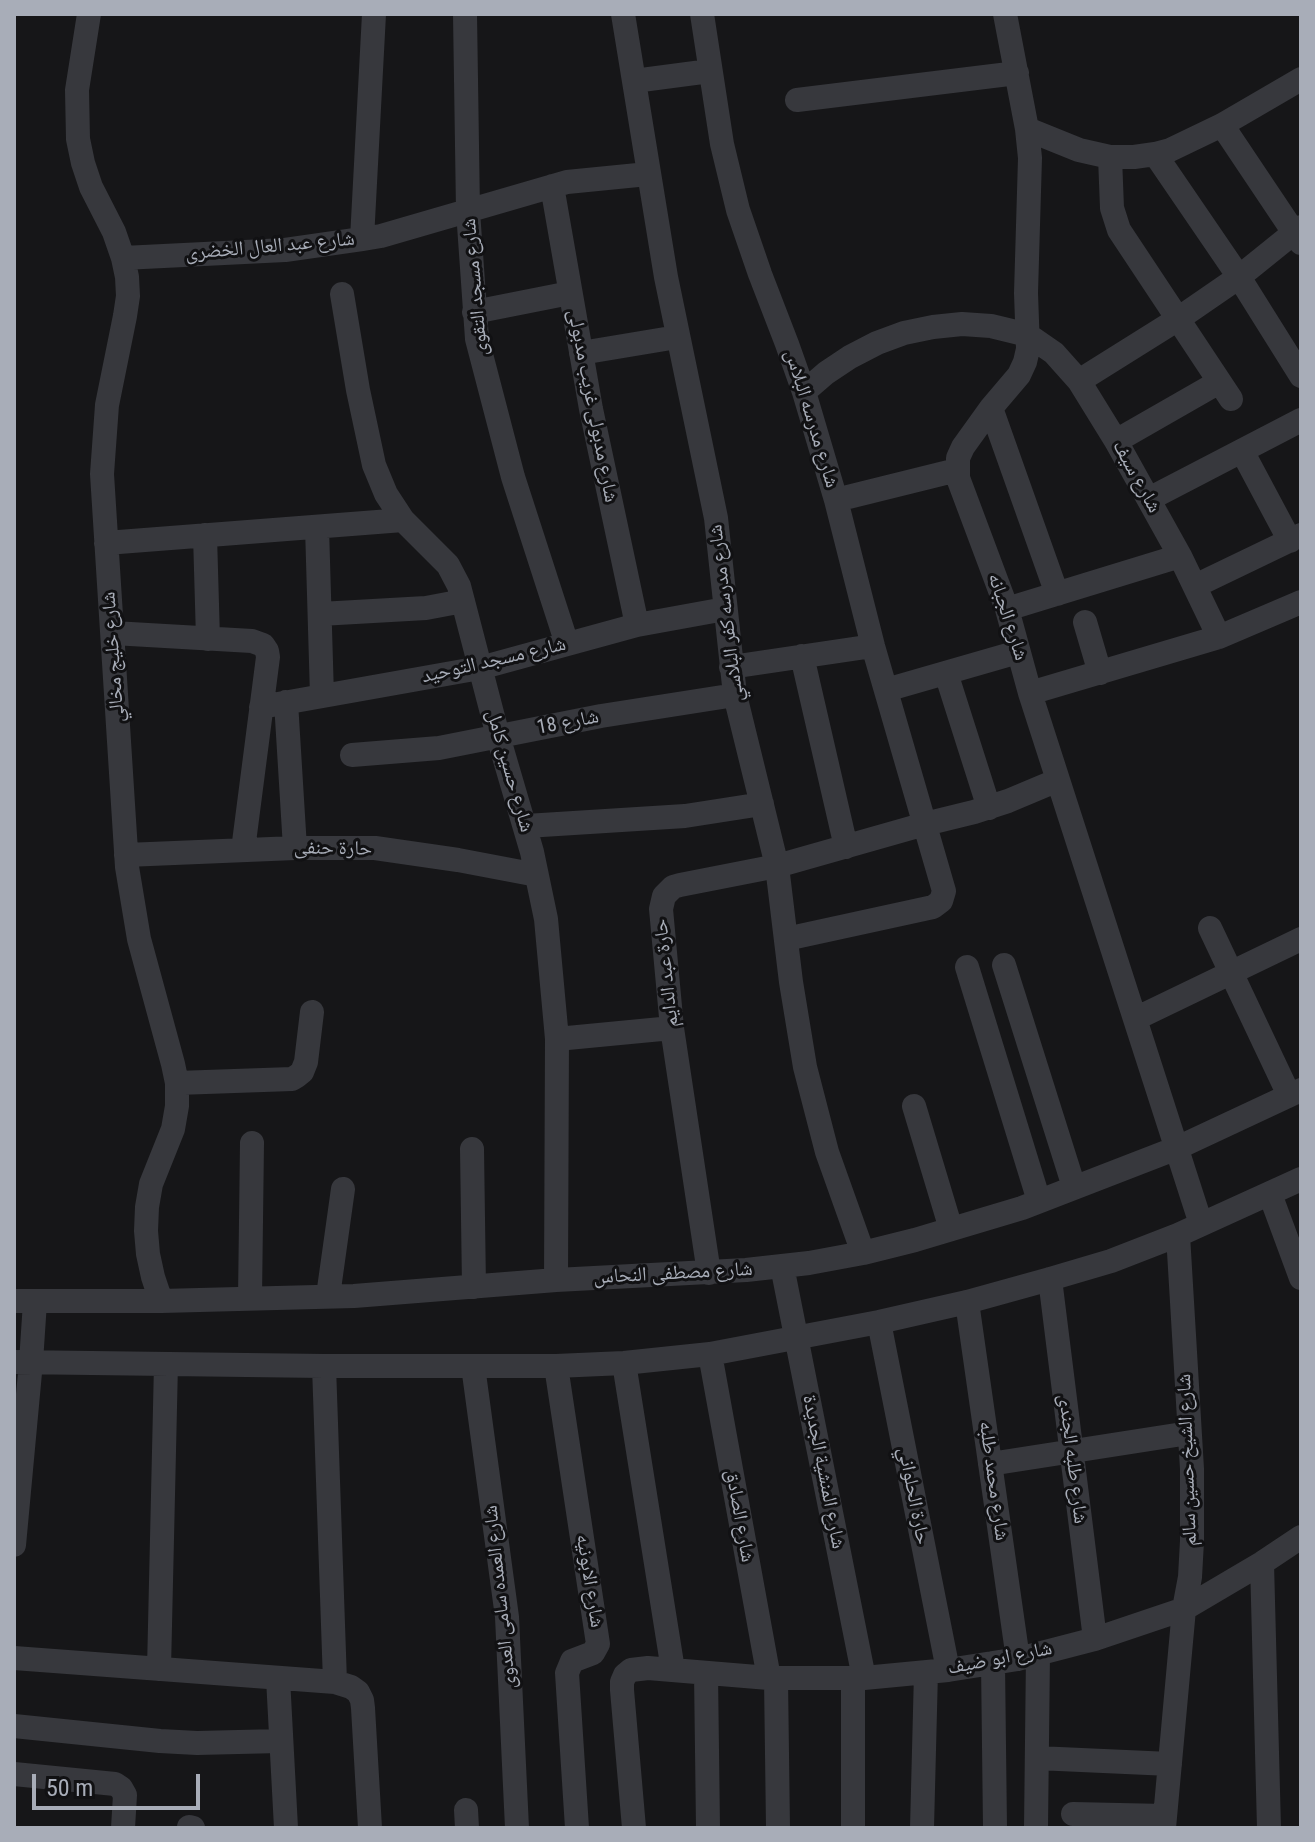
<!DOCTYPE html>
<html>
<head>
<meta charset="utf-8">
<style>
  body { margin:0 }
  #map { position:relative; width:1315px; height:1842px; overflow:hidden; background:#161618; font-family:"Roboto Condensed",sans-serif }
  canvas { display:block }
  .frame { position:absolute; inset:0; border:16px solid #a8adb8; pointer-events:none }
  .scale { position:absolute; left:32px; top:1774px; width:168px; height:36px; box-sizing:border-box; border:4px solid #a8adb8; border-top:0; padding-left:10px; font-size:24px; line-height:28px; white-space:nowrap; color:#a8adb8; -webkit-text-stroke:6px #111113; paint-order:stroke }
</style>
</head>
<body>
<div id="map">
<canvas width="1315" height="1842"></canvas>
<div class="frame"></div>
<div class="scale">50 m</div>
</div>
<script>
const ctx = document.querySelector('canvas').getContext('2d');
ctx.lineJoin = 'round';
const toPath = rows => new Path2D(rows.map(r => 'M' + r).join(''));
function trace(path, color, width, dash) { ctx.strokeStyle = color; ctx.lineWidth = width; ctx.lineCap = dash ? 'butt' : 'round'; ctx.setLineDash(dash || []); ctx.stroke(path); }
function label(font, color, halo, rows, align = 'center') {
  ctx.font = font + ' "Roboto Condensed","Noto Naskh Arabic",sans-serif'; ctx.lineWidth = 6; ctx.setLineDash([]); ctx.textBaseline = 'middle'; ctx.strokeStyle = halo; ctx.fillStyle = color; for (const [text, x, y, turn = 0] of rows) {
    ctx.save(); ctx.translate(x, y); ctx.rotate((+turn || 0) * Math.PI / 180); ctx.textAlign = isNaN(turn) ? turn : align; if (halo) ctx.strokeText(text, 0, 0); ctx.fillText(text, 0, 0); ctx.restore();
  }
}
trace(toPath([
  [89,14,77,90,78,139,83,163,91,187,114,232,123,258,127,277,128,296,125,316,107,405,102,474,127,867,139,939,173,1064,177,1083,177,1106,173,1129,151,1184,147,1207,146,1231,148,1254,153,1277,161,1301],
  [465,14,468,211,477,339,513,477,567,644],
  [623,14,666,277,716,518,735,695,777,866,791,982,805,1067,827,1152,863,1253],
  [702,14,722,144,738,210,760,274,787,344,804,392,836,500,873,646,944,891,941,901,933,907,786,939],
  [1005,14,1027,129,1030,158,1026,293,1028,349,1025,362,1019,375,991,408,963,447,958,458,958,478,1007,609,1030,693,1201,1224],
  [634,81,710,71],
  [797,100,1017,73],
  [1222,125,1301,243],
  [1027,129,1079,150,1110,157,1134,157,1155,154,1170,150,1222,125,1301,79],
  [1155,154,1239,277,1301,376],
  [1110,157,1112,208,1119,230,1231,399],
  [552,186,591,409,637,625],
  [362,239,374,14],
  [123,258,285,250,362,239,381,236,567,182,648,174],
  [342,294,358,390,374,465,386,494,403,520,448,565,459,586,498,736,532,852,546,919,557,1039,556,1280],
  [474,312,570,293],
  [581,353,677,337],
  [1079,381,1178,319,1239,277,1301,227],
  [804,392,826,373,850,357,877,343,904,333,933,327,962,324,991,326,1028,335,1054,353,1079,381,1116,441,1180,556,1219,637],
  [991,408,1057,594],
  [1116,441,1219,382],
  [1242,451,1290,541],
  [1149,499,1301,420],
  [836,500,957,470],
  [317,527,322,696],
  [205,535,208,639],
  [106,543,403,520],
  [1195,586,1301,535],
  [1007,609,1180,556],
  [320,614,426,608,463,601],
  [1085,622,1100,673],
  [113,633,252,641,263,645,267,651,268,657,243,850],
  [802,656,846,847],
  [731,667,873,646],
  [946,673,989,808],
  [886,690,1018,652],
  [1030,693,1219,637,1301,602],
  [286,702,295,848],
  [261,707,480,668,637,625,725,609],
  [352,755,439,748,601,716,735,695],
  [526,826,685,816,762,804],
  [126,855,295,848,375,848,458,860,537,875],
  [1210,928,1289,1095],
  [1004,965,1074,1187],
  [967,967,1039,1201],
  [1135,1019,1301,939],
  [557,1039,672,1028],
  [177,1083,292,1079,297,1076,302,1072,306,1062,312,1012],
  [914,1106,951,1229],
  [472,1149,474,1287],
  [1270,1194,1301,1278],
  [782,1266,864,1678],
  [709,1273,672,1028,661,909,664,896,673,887,680,885,777,866,925,824,974,812,1008,801,1058,780],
  [1050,1279,1095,1639],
  [328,1296,343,1189],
  [250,1298,252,1143],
  [14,1301,161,1301,354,1296,556,1280,746,1270,809,1263,863,1253,915,1240,1022,1208,1177,1148,1301,1090],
  [967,1302,1018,1659],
  [879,1322,948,1670],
  [710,1354,769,1678],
  [14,1362,324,1366,556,1366,624,1363,710,1354,879,1322,967,1302,1050,1279,1111,1261,1178,1235,1301,1179],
  [624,1363,673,1670],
  [324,1366,335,1682],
  [473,1366,507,1617,517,1828],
  [556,1366,598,1644,593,1653,572,1661,567,1673,577,1828],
  [990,1464,1189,1433],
  [14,1545,31,1362,35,1302],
  [1262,1563,1269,1828],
  [14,1658,335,1682,351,1687,358,1692,362,1700,363,1708,370,1828],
  [993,1663,995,1828],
  [159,1669,166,1364],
  [706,1673,708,1828],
  [278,1678,286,1828],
  [853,1678,853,1828],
  [776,1679,778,1828],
  [14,1726,160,1741,197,1743,280,1741],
  [1037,1758,1170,1764],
  [14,1774,115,1784,121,1788,125,1795,123,1828],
  [466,1810,467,1828],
  [1073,1814,1165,1816],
  [189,1827,193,1828],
  [634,1828,622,1690,622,1682,625,1675,631,1670,648,1668,769,1678,864,1678,948,1670,1018,1659,1095,1639,1184,1609,1262,1563,1301,1537],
  [922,1828,926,1672],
  [1036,1828,1038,1654],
  [1164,1828,1184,1609,1190,1577,1192,1541,1192,1469,1178,1235]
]), '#37383d', 24);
label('20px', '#a8adb8', '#111113', [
  ["شارع عبد العال الخضرى",270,247,-5],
  ["شارع مسجد التقوى",476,287,-95],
  ["شارع مدبولى غريب مدبولى",592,406,79],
  ["شارع مدرسه البلاس",811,419,73],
  ["شارع سيف",1136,477,61],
  ["شارع مدرسه كفر البلاسي",727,613,-97],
  ["شارع الجبانه",1007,617,72],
  ["شارع خليج مخالي",114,657,-94],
  ["شارع مسجد التوحيد",494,661,-13],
  ["شارع 18",568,723,-11],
  ["شارع حسين كامل",509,771,74],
  ["حارة حنفى",333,849,1],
  ["حارة عبد الدايم",667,973,-96],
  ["شارع مصطفى النحاس",673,1274,-3],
  ["شارع طلبه الجندى",1072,1459,83],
  ["شارع الشيخ حسين سالم",1188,1460,-92],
  ["شارع المنشية الجديدة",823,1472,79],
  ["شارع محمد طلبه",993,1481,82],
  ["حارة الحلواني",913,1496,79],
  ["شارع الصادق",739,1516,80],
  ["شارع الابونيه",589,1581,81],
  ["شارع العمده سامى العدوى",501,1597,-96],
  ["شارع ابو ضيف",1000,1659,-11]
]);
</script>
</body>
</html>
